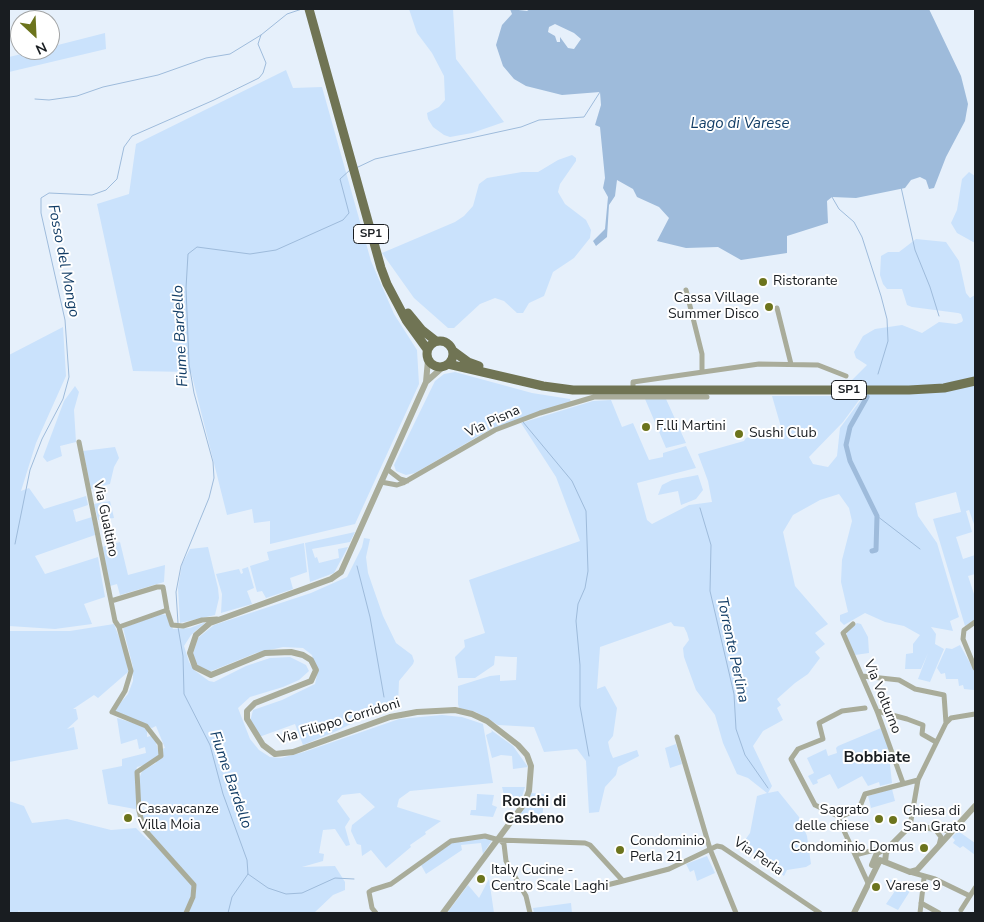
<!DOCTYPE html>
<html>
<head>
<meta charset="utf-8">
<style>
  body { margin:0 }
  #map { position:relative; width:984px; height:922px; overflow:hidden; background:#e6f0fb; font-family:"Nunito Sans",sans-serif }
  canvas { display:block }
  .frame { position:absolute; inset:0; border:10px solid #191d21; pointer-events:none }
  .north { position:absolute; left:10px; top:10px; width:50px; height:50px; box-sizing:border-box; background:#fff; border:1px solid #a3a5a6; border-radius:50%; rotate:155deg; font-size:14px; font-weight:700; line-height:20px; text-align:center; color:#191d21 }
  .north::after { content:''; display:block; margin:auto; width:18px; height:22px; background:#6c741d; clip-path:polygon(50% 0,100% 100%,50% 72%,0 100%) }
</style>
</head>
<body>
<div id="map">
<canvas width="984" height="922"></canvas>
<div class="frame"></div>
<div class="north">N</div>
</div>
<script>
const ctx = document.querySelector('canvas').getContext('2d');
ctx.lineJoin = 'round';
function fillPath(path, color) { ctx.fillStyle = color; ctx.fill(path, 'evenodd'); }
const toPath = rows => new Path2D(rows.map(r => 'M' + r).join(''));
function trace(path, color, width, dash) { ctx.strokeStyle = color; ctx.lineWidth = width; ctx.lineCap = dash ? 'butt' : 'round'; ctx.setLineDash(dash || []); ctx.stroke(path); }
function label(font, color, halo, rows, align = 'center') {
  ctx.font = font + ' "Nunito Sans",sans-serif'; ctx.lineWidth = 4; ctx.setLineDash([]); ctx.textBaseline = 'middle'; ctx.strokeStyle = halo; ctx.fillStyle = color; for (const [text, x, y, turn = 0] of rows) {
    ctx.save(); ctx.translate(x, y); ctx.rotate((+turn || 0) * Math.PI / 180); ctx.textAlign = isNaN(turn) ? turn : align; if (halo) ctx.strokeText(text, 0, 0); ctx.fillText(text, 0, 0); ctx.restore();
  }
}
fillPath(toPath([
  [409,9,453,9,456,59,504,122,472,133,450,137,444,135,433,127,428,119,427,113,439,107,445,100,444,76,432,53,417,33],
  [105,33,106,49,9,72,9,57,38,50,50,50,50,47],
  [286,70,293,88,322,87,371,261,394,314,417,350,419,384,355,524,270,544,270,521,254,523,252,509,227,515,191,372,133,371,97,204,129,194,136,144],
  [572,155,576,158,576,161,560,184,558,192,565,204,586,220,591,230,590,238,574,258,553,272,544,296,529,303,523,313,517,313,504,301,495,298,480,304,454,328,448,328,414,298,382,253,455,222,464,216,473,206,479,184,487,178,522,172,538,172,558,160],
  [969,172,975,176,975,243,957,233,951,223,957,210,962,179],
  [916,239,946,242,959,261,966,293,970,298,975,295,975,527,969,510,966,511,972,532,956,537,963,559,975,555,975,574,968,576,975,597,975,620,965,626,933,519,961,512,956,492,915,503,918,516,937,543,959,617,950,621,953,631,931,627,936,634,935,644,944,649,930,682,918,679,928,653,921,669,905,669,906,654,913,653,913,644,920,635,904,626,885,622,865,613,844,625,840,621,840,615,848,612,841,582,842,560,852,521,849,508,839,494,820,500,793,515,783,532,795,586,828,624,815,633,825,644,815,652,820,658,808,674,795,683,777,699,781,705,777,708,783,720,763,731,753,746,772,786,768,793,778,791,799,817,807,836,811,864,806,867,787,870,784,876,756,856,745,840,750,833,757,796,767,793,748,778,737,774,723,743,715,715,696,690,684,657,683,648,689,640,687,633,684,627,674,626,671,622,600,647,597,689,605,686,617,708,613,736,608,742,610,751,613,758,637,750,639,756,618,767,616,775,605,787,599,812,589,813,586,761,577,749,544,752,534,727,498,725,476,712,459,708,458,704,458,686,490,676,500,675,500,681,516,680,517,657,512,657,495,656,494,665,475,678,458,678,455,657,465,647,464,640,485,633,469,580,580,541,556,477,521,423,593,401,611,400,622,427,633,423,649,460,663,457,663,453,686,446,696,468,637,483,647,520,652,524,689,505,712,502,708,481,698,454,744,441,746,438,781,427,772,396,862,396,843,422,809,457,813,464,828,467,837,456,840,428,865,394,852,380,867,365,856,358,854,352,863,336,875,329,902,325,922,333,939,322,956,324,962,322,963,320,961,314,958,313,912,307,907,305,902,289,887,289,883,284,880,275,881,256,888,252,899,252],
  [63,327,66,376,36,443,21,491,29,488,44,509,86,496,88,505,73,510,76,522,92,517,95,535,35,556,45,574,98,557,105,597,84,604,92,624,55,629,9,626,9,355],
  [455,372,532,393,570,399,571,402,489,430,415,473,406,475,396,471,394,465,435,381,444,374],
  [75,386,79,392,74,410,76,442,60,446,62,456,47,462,43,457,64,401],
  [645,399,666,399,686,443,666,448],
  [115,447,119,458,114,467,110,484,91,489,83,451],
  [698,475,703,490,696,499,681,505,678,491,658,495,662,485,672,480],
  [110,501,114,518,98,520,94,504],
  [355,532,350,542,312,549,315,558,317,557,319,563,339,558,338,549,348,547,334,573,310,582,305,543],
  [364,538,370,539,366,557,368,573,383,616,396,643,412,655,414,661,413,664,399,681,398,705,389,710,384,707,339,730,303,745,295,724,259,737,250,722,253,710,282,700,315,684,317,675,312,655,303,648,283,647,256,653,209,672,195,664,192,657,198,638,214,625,311,593,347,577,362,547],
  [120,542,128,575,165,565,164,582,120,595,117,584,110,586,102,547],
  [304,543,307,572,290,578,293,589,266,598,262,591,257,592,250,566,269,560,267,552],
  [208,547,218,588,219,598,215,615,180,623,178,588,182,564,190,549],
  [248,567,254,588,247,591,252,604,221,613,222,594,216,574,239,569,241,574,243,573,242,569],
  [160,614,167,615,173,629,190,628,206,622,191,635,184,646,189,662,194,670,209,681,214,682,246,666,270,658,290,657,306,665,309,671,299,680,283,687,250,697,238,708,250,739,259,750,270,757,281,758,304,752,399,719,442,715,462,717,483,724,493,783,410,791,399,799,397,807,441,821,425,832,426,834,410,845,411,847,386,868,371,850,362,856,361,845,357,844,351,831,352,825,375,807,360,793,342,795,337,801,350,819,345,827,350,845,346,846,335,829,323,830,319,853,324,854,323,861,302,867,335,866,345,882,345,890,333,895,314,913,20,913,19,910,18,913,9,913,9,801,24,806,32,823,67,819,111,830,136,828,148,840,156,841,143,824,141,812,143,809,148,811,150,807,155,808,140,804,139,779,142,771,156,763,156,757,148,764,137,767,135,775,137,808,135,809,108,804,102,770,122,766,122,759,146,753,145,747,139,749,137,739,121,744,117,718,143,726,147,728,147,737,154,735,158,750,165,748,156,726,152,728,117,714,115,709,128,694,133,681,133,667,123,628],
  [857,623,861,624,868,637,869,653,855,655,847,639,847,632],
  [114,624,127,658,128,672,98,698,94,695,73,709,76,709,78,719,67,729,74,727,78,749,9,762,9,631,70,631],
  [960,645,975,672,974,690,964,689,963,685,959,686,958,679,946,679,945,673,941,674,937,668,946,648,952,649],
  [881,728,888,747,892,783,880,786,879,782,868,786,862,776,838,789,830,774,817,780,818,783,813,785,808,776,814,773,807,758,826,749,828,756,837,753,836,748,838,746],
  [491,730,513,746,528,767,513,769,512,756,501,755,492,758,486,735,492,732],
  [676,744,682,764,670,768,665,748],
  [502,787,525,787,519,806,505,799],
  [892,789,895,801,871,808,868,796],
  [531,793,544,794,542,823,516,822],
  [477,794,494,795,492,805,497,807,493,817,470,815,471,810,476,810],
  [958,831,975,843,975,855,963,846,960,848,953,843,955,840,952,837],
  [487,838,492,840,483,854,481,843,461,845,462,850,426,874,421,865,453,841],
  [707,856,715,873,697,881,694,870,690,872,686,864],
  [888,878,910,891,898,910,886,904,895,891,885,885],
  [489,879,494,913,447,913,468,885,479,898],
  [571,903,572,913,534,913,533,908]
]), '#cae2fc');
fillPath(toPath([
  [510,9,527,11,530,9,929,9,961,76,968,104,965,121,946,157,934,188,929,189,926,180,920,177,911,180,905,188,856,198,832,197,827,201,828,223,787,236,787,253,741,260,718,247,686,248,657,241,669,218,659,207,637,197,633,189,617,180,615,196,609,205,607,237,596,246,593,241,605,229,608,197,603,188,605,178,600,127,595,125,601,105,600,92,562,95,526,86,514,79,503,66,496,45,502,25,512,14],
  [555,24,574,33,581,39,574,49,568,48,560,37,560,42,557,42,555,36,548,32,549,27]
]), '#9ebbdb');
trace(toPath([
  [35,99,49,100,77,96,103,87,158,75,206,58,230,54,261,35,287,14,302,9],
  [356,168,375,159,521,127,539,120,584,117,600,92],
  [901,187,915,250,930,287,939,316],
  [832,197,839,209,854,222,862,237,881,296,887,319,888,341,878,374],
  [523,422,572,481,586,511,588,571,585,588,578,604,576,621,580,665,580,706,589,756],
  [700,508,711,545,710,591,734,694,736,729,745,755,768,788],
  [877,516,920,549],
  [15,544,30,470,42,439,63,399,69,377,65,320,41,213,41,198,49,193,92,195,106,190,117,179,124,147,132,136,214,100,259,78,263,73,266,63,258,44,261,35],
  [357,566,370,617,384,697],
  [178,623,176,592,181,566,209,498,214,478,213,462,194,393,189,364,186,288,188,254,197,247,250,254,276,250,343,220,349,213,340,179,350,170],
  [178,627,183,656,184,694,210,745,223,794,247,860,248,874,232,897,228,913],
  [248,874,268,888,286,894,302,893,335,878,354,879]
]), '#9ebbdb', 1);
trace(toPath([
  [867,397,850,427,846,445,850,461,877,516,876,550,872,551]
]), '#9ebbdb', 5);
trace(toPath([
  [686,290,702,354,702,371],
  [777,308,791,364],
  [633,391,633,382,759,364,818,365,846,376],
  [79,442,115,621,119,627,131,671,125,691,112,712,146,726,160,744,161,756,137,772,139,811,144,829,194,885,193,897,186,913],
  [387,469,400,479,407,481],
  [381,482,397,485,403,483,495,430,540,413,594,397,707,397],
  [111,601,157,587,163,587,167,610,172,625,183,626,202,620,217,619],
  [975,622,964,630,963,639,975,668],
  [853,624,843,633,877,711,903,783],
  [119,627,167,610],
  [862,676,899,680,915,689,944,695,946,723],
  [877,711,907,719,923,725,922,734,936,742],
  [677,737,710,849,736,913],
  [840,817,859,809,865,794,918,780,946,723,951,718,975,714],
  [840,817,815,805,791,759,798,749,823,739,819,723,842,711,865,708],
  [840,817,839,820,868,883],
  [910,826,918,780],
  [935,829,941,837,939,845],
  [500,840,504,844,506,861,526,896,530,913],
  [855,855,886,847],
  [910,872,935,879,970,896],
  [595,888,623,881],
  [921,903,939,913],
  [961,910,975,888],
  [376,913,372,908,369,892,372,890,391,884,451,841,485,836,499,840,585,843,590,845,623,881,669,869,717,846,722,847,820,913],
  [920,913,924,878]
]), '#a9ac9a', 5);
trace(toPath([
  [428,360,426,382,341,572,331,579,210,623,196,635,190,653,195,667,211,675,265,653,291,652,303,655,311,660,316,670,311,681,255,703,247,711,247,719,263,745,275,754,293,752,390,717,417,712,455,710,472,714,487,721,518,745,527,755,531,766,529,791,524,804,443,913],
  [426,382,443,367],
  [885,862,886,853,891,845,910,826,947,830,954,827],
  [872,865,877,853,888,847],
  [854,913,880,860,910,872,917,870,975,806]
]), '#a9ac9a', 6);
trace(toPath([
  [309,9,381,268,387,284,406,320,427,349],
  [408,313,422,330,436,341],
  '427 354a13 13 0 1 1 26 0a13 13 0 1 1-26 0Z',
  [453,351,468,362,479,366],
  [448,364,543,386,573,390,909,390,944,388,975,381]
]), '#707454', 9);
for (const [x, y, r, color] of [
  [763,282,5,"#6c741d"],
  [769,307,5,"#6c741d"],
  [646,427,5,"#6c741d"],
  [739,434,5,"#6c741d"],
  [128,818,5,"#6c741d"],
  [879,819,5,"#6c741d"],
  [893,820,5,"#6c741d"],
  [924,848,5,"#6c741d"],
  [620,850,5,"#6c741d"],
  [481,879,5,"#6c741d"],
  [876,887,5,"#6c741d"]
]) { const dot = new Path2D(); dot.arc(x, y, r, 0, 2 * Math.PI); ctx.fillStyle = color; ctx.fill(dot); trace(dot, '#fff', 2); }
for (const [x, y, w] of [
  [371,234,35],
  [849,390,35]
]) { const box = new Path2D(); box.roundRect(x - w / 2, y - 9.5, w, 19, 4); ctx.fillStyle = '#fff'; ctx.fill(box); trace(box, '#191d21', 1); }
label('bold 12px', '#191d21', null, [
  ["SP1",371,234],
  ["SP1",849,390]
]);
label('14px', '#191d21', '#fff', [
  ["Ristorante",773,282],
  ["Cassa Village",759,299,"right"],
  ["Summer Disco",759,315,"right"],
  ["F.lli Martini",656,427],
  ["Sushi Club",749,434],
  ["Casavacanze",138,810],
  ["Villa Moia",138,826],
  ["Sagrato",869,811,"right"],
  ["delle chiese",869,827,"right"],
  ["Chiesa di",903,812],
  ["San Grato",903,828],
  ["Condominio",630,842],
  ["Perla 21",630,858],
  ["Condominio Domus",914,848,"right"],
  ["Italy Cucine -",491,871],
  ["Centro Scale Laghi",491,887],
  ["Varese 9",886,887]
], 'left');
label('14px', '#191d21', '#fff', [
  ["Via Pisna",493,422,-25],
  ["Via Gualtino",105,519,78],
  ["Via Volturno",882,697,68],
  ["Via Filippo Corridoni",339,722,-17],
  ["Via Perla",758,857,34]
]);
label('italic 15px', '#123d66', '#fff', [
  ["Lago di Varese",740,124],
  ["Fosso del Mongo",63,261,79],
  ["Fiume Bardello",181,336,-93],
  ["Torrente Perlina",732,650,78],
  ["Fiume Bardello",230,780,71]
]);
label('bold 15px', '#191d21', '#fff', [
  ["Ronchi di",534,802],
  ["Casbeno",534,819]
]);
label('bold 16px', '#191d21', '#fff', [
  ["Bobbiate",877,758]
]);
</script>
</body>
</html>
